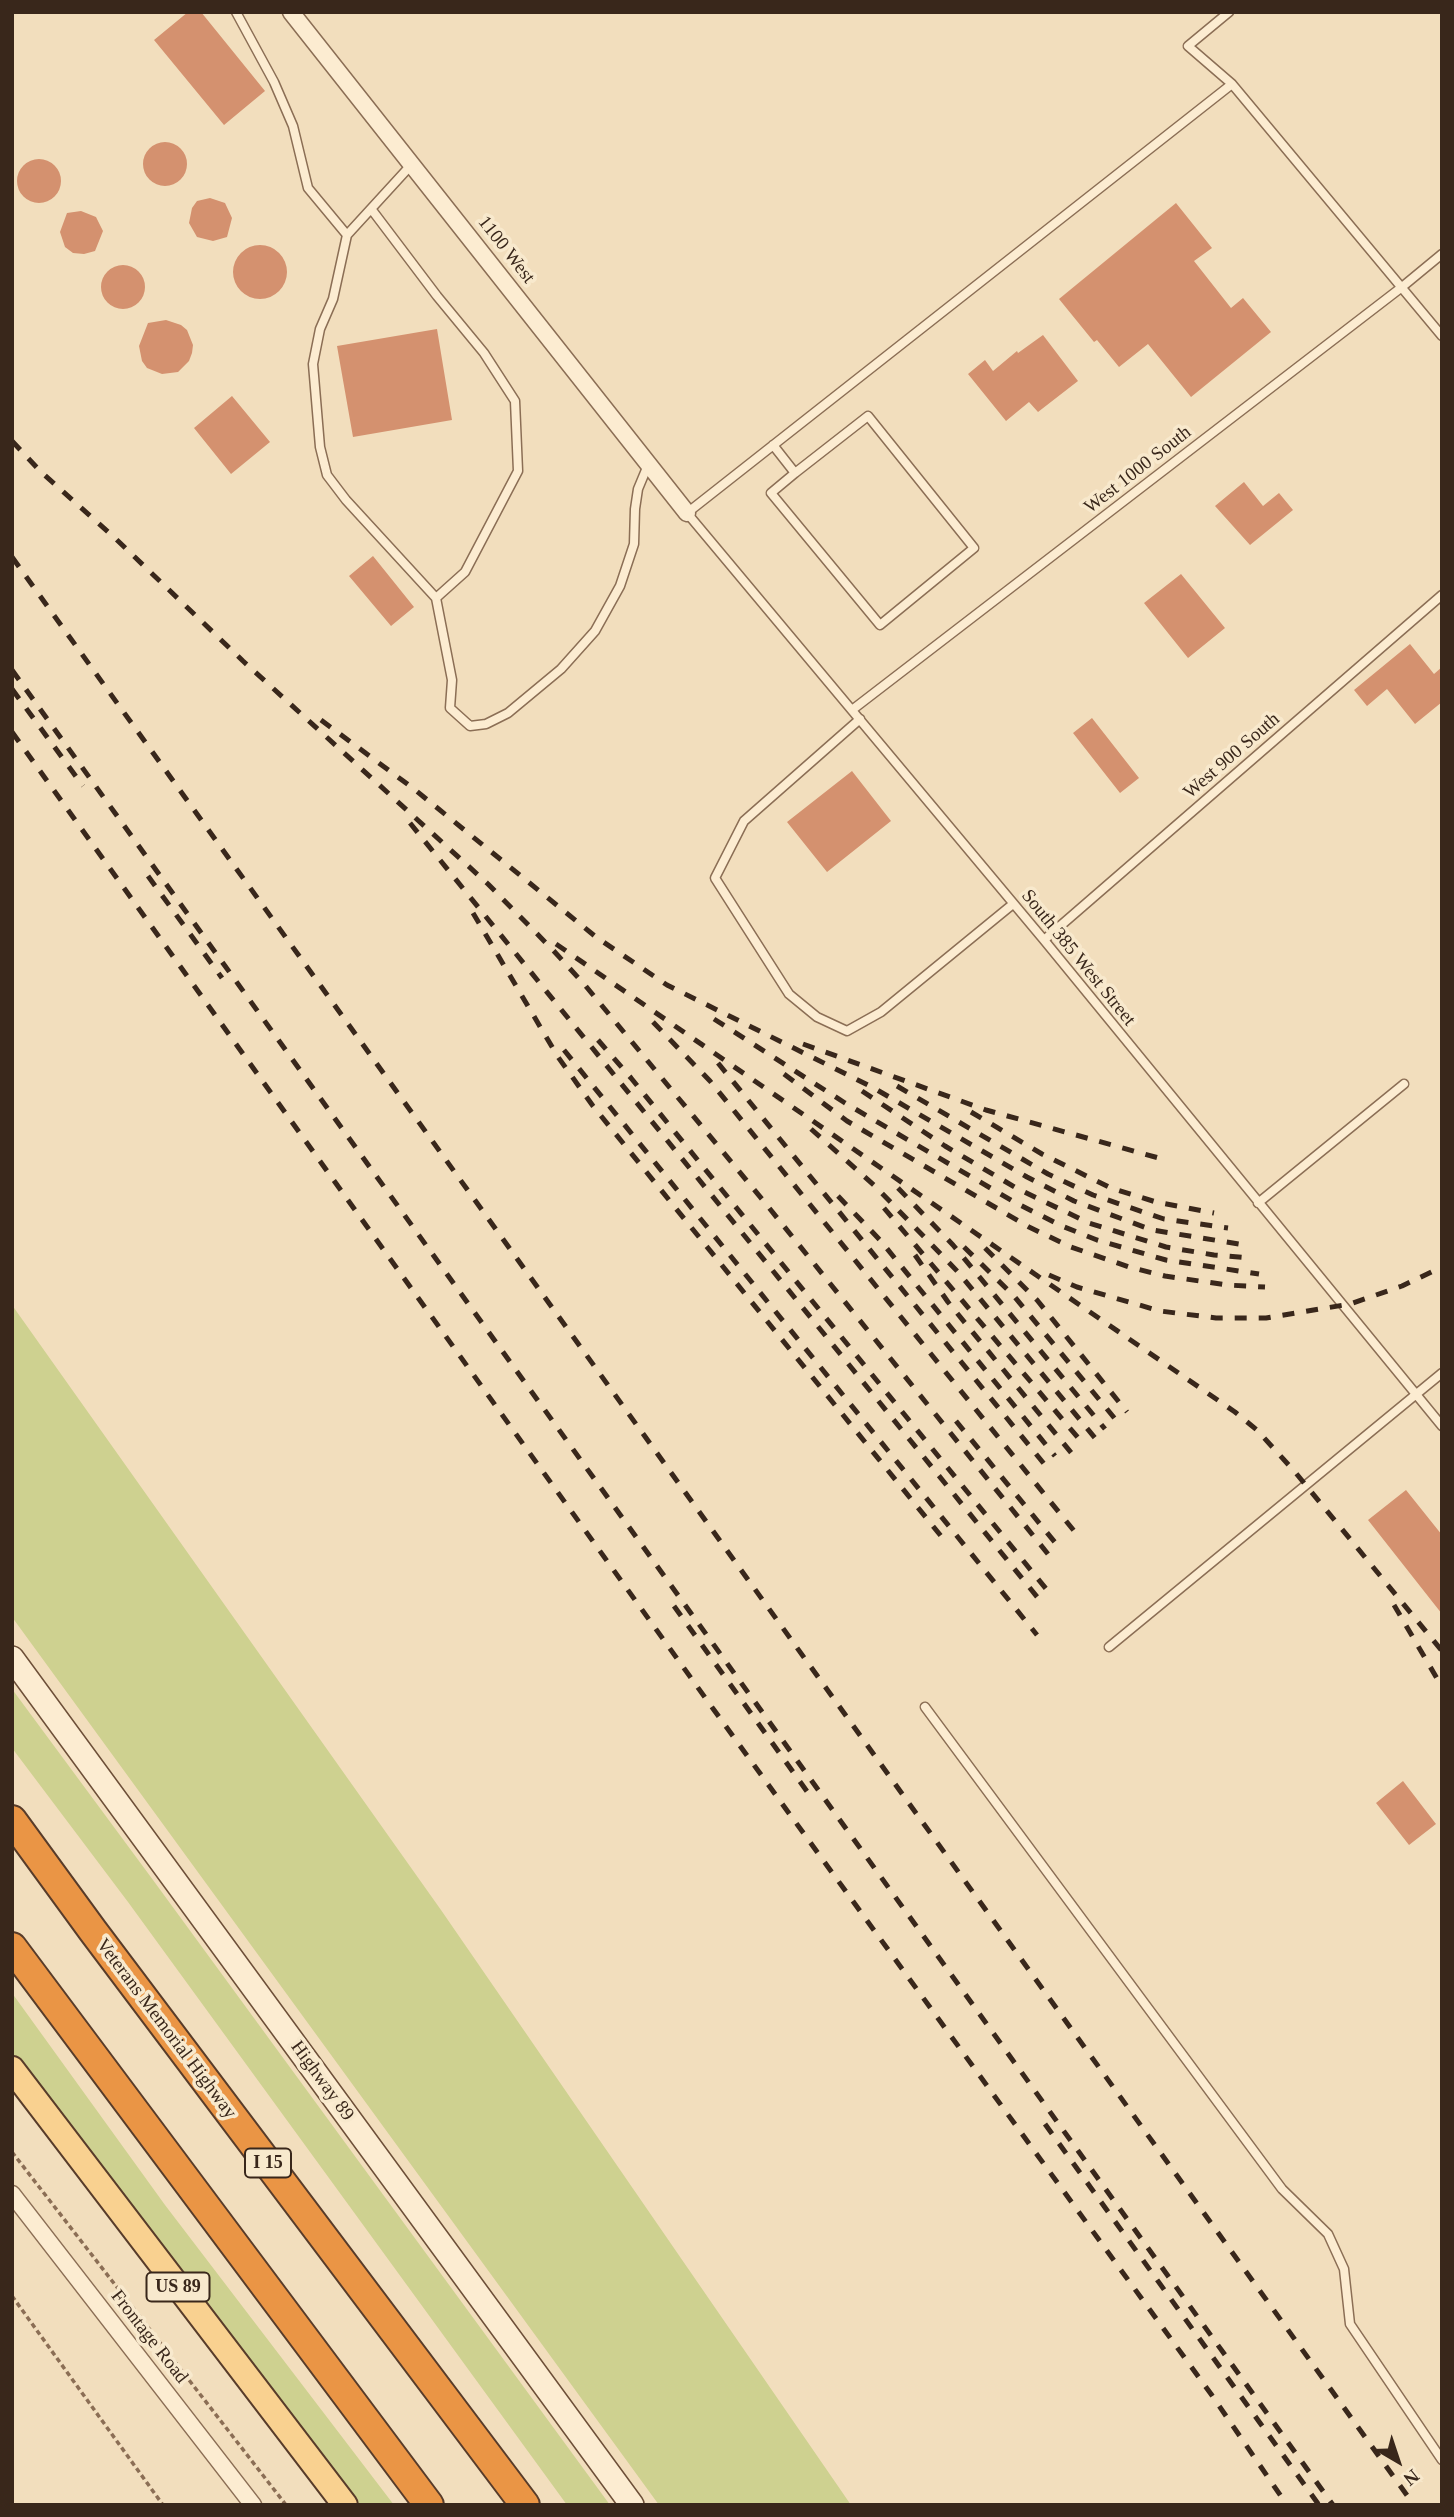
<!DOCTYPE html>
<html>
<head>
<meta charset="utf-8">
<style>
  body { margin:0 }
  #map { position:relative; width:1454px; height:2517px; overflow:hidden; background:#f2debd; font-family:"Times New Roman",serif }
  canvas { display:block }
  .frame { position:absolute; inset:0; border:14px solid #39271b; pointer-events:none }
  .north { position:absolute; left:1363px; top:2426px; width:70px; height:70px; -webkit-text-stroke:5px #f8e9cd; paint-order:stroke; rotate:141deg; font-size:19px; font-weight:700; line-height:28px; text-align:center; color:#39271b }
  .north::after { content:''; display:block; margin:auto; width:24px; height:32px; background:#39271b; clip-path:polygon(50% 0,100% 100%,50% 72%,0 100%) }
</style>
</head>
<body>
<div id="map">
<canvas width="1454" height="2517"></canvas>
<div class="frame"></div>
<div class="north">N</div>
</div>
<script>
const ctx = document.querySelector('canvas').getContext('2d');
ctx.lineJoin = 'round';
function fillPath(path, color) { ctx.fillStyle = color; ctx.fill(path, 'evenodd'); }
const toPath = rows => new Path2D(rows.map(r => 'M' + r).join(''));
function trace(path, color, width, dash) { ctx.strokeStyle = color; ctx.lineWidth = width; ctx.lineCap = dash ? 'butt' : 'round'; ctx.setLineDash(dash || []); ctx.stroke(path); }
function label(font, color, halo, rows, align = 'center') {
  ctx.font = font + ' "Times New Roman",serif'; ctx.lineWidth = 7; ctx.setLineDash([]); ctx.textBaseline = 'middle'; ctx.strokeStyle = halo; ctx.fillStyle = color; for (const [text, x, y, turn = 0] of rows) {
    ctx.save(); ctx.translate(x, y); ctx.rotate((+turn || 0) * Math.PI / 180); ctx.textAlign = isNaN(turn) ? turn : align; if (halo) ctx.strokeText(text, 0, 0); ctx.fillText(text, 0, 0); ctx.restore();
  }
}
fillPath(toPath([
  [12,1305,441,1910,851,2505,659,2505,12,1617],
  [12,1689,153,1880,610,2505,567,2505,128,1902,12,1748],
  [12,1993,165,2205,394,2505,360,2505,12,2057]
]), '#ced190');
fillPath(toPath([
  [188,12,201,12,265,91,224,125,154,40],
  '143 164a22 22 0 1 1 44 0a22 22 0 1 1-44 0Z',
  '17 181a22 22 0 1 1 44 0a22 22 0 1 1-44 0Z',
  [210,198,225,203,232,218,227,237,213,241,197,237,189,223,192,208,197,201],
  [1176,203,1212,248,1194,261,1231,308,1243,298,1271,332,1191,397,1148,344,1119,367,1097,340,1094,342,1059,299],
  [81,211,96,217,103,231,95,251,84,254,73,253,65,247,60,232,67,213],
  '233 272a27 27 0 1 1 54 0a27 27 0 1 1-54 0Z',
  '101 287a22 22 0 1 1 44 0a22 22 0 1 1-44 0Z',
  [166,320,181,325,187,330,193,345,192,353,189,361,178,372,162,374,147,368,142,361,139,346,148,323],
  [437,329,452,420,353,437,337,346],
  [1043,335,1078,381,1038,412,1029,402,1006,421,968,374,985,360,993,371,1017,351,1018,353],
  [232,396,270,442,231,474,194,428],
  [1244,482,1263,506,1279,493,1293,510,1250,545,1215,506],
  [373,556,414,607,391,626,349,576],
  [1181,574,1225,628,1188,658,1144,603],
  [1410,644,1434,674,1442,667,1442,702,1415,724,1387,689,1367,706,1354,690],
  [1092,718,1139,778,1120,793,1073,733],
  [852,771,891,821,827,872,787,822],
  [1406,1490,1442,1535,1442,1614,1368,1520],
  [1403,1781,1436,1824,1409,1845,1376,1803]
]), '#d4916f');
const lane = toPath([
  [236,12,274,82,293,126,308,188,347,235],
  [1229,12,1188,46,1232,84,1442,336],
  [1232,84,687,513,1044,940,1442,1426],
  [412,164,347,235,333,299,320,329,313,364,320,447,327,475,346,500,436,598,452,680,450,708,470,726,486,724,508,713,561,669,595,631,620,586,634,544,635,509,638,489,648,465],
  [372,210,437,296,484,353,515,401,518,471,465,572,436,598],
  [773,445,795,473,771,493,880,625,974,548,868,416,795,473],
  [852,710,1402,287,1442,254],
  [860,719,744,821,715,878,789,994,817,1017,847,1031,881,1012,1013,904],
  [1044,940,1442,595],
  [1258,1203,1404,1084],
  [1109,1647,1442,1373],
  [925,1707,1282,2189,1328,2234,1344,2269,1350,2324,1442,2460]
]);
const street = toPath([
  [291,12,687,513],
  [12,2194,253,2505]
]);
const secondary = toPath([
  [12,1658,632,2505]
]);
const primary = toPath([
  [12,2069,345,2505]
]);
const highway = toPath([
  [12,1820,93,1931,525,2505],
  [12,1947,429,2505]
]);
trace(lane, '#8b6e55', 11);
trace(street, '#8b6e55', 19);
trace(secondary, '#6d4f38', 26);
trace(primary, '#583c2a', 28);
trace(highway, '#583c2a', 32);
trace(toPath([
  [12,2152,286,2505],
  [12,2296,163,2505]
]), '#8b6e55', 3.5, [5, 3.5]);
trace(lane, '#fcecd1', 8);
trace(street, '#fcecd1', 16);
trace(secondary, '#fcecd1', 23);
trace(primary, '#f9d190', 24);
trace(highway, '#ea9545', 28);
trace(toPath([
  [12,441,40,471,116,539,243,661,488,884,552,949,584,984,766,1204,1052,1559],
  [12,557,1414,2505],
  [12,670,1333,2505],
  [12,689,83,786],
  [321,720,414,789,596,937,667,985,872,1087,1027,1177,1074,1201,1152,1230,1239,1244],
  [12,732,714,1710,1211,2394,1287,2505],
  [410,823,1038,1598],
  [148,876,222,978],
  [473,913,558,1057,593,1106,945,1541],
  [556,944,1235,1412,1257,1430,1295,1472,1442,1651],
  [714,1019,845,1103,1016,1203,1062,1226,1097,1240,1166,1260,1259,1274],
  [653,1022,710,1081,1079,1537],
  [598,1040,631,1078,1047,1590],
  [803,1044,986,1110,1166,1160],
  [564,1050,1037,1635],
  [718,1063,1045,1465],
  [784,1074,847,1121,1029,1227,1071,1247,1129,1267,1165,1276,1227,1285,1265,1287],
  [897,1086,1048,1174,1093,1195,1164,1219,1228,1228],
  [862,1091,945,1146,1018,1189,1089,1223,1166,1247,1214,1255,1249,1258],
  [971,1112,1042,1154,1111,1188,1156,1202,1214,1213],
  [811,1129,876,1187,958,1272,1095,1438],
  [898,1188,953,1245,1105,1429],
  [838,1196,880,1240,1055,1456],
  [884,1208,1085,1446],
  [964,1247,1014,1296,1116,1420],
  [985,1248,1037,1300,1127,1412],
  [915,1255,948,1302,1073,1455],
  [1049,1275,1077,1287,1160,1311,1216,1318,1266,1318,1350,1304,1402,1286,1442,1267],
  [956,1421,1062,1551],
  [1394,1605,1442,1687],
  [674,1606,811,1797],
  [1045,2124,1319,2505]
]), '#39271b', 5, [12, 12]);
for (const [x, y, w] of [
  [268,2163,46],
  [178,2287,63]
]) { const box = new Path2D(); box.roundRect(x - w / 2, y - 14.5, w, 29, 5); ctx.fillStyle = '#f8e9cd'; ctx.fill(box); trace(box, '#39271b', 2); }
label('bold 18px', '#39271b', null, [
  ["I 15",268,2163],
  ["US 89",178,2287]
]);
label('19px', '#39271b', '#f8e9cd', [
  ["1100 West",506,250,52],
  ["West 1000 South",1138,470,-38],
  ["West 900 South",1232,756,-41],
  ["South 385 West Street",1078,958,51],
  ["Veterans Memorial Highway",166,2029,53],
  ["Highway 89",322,2081,54],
  ["Frontage Road",149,2337,52]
]);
</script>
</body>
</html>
